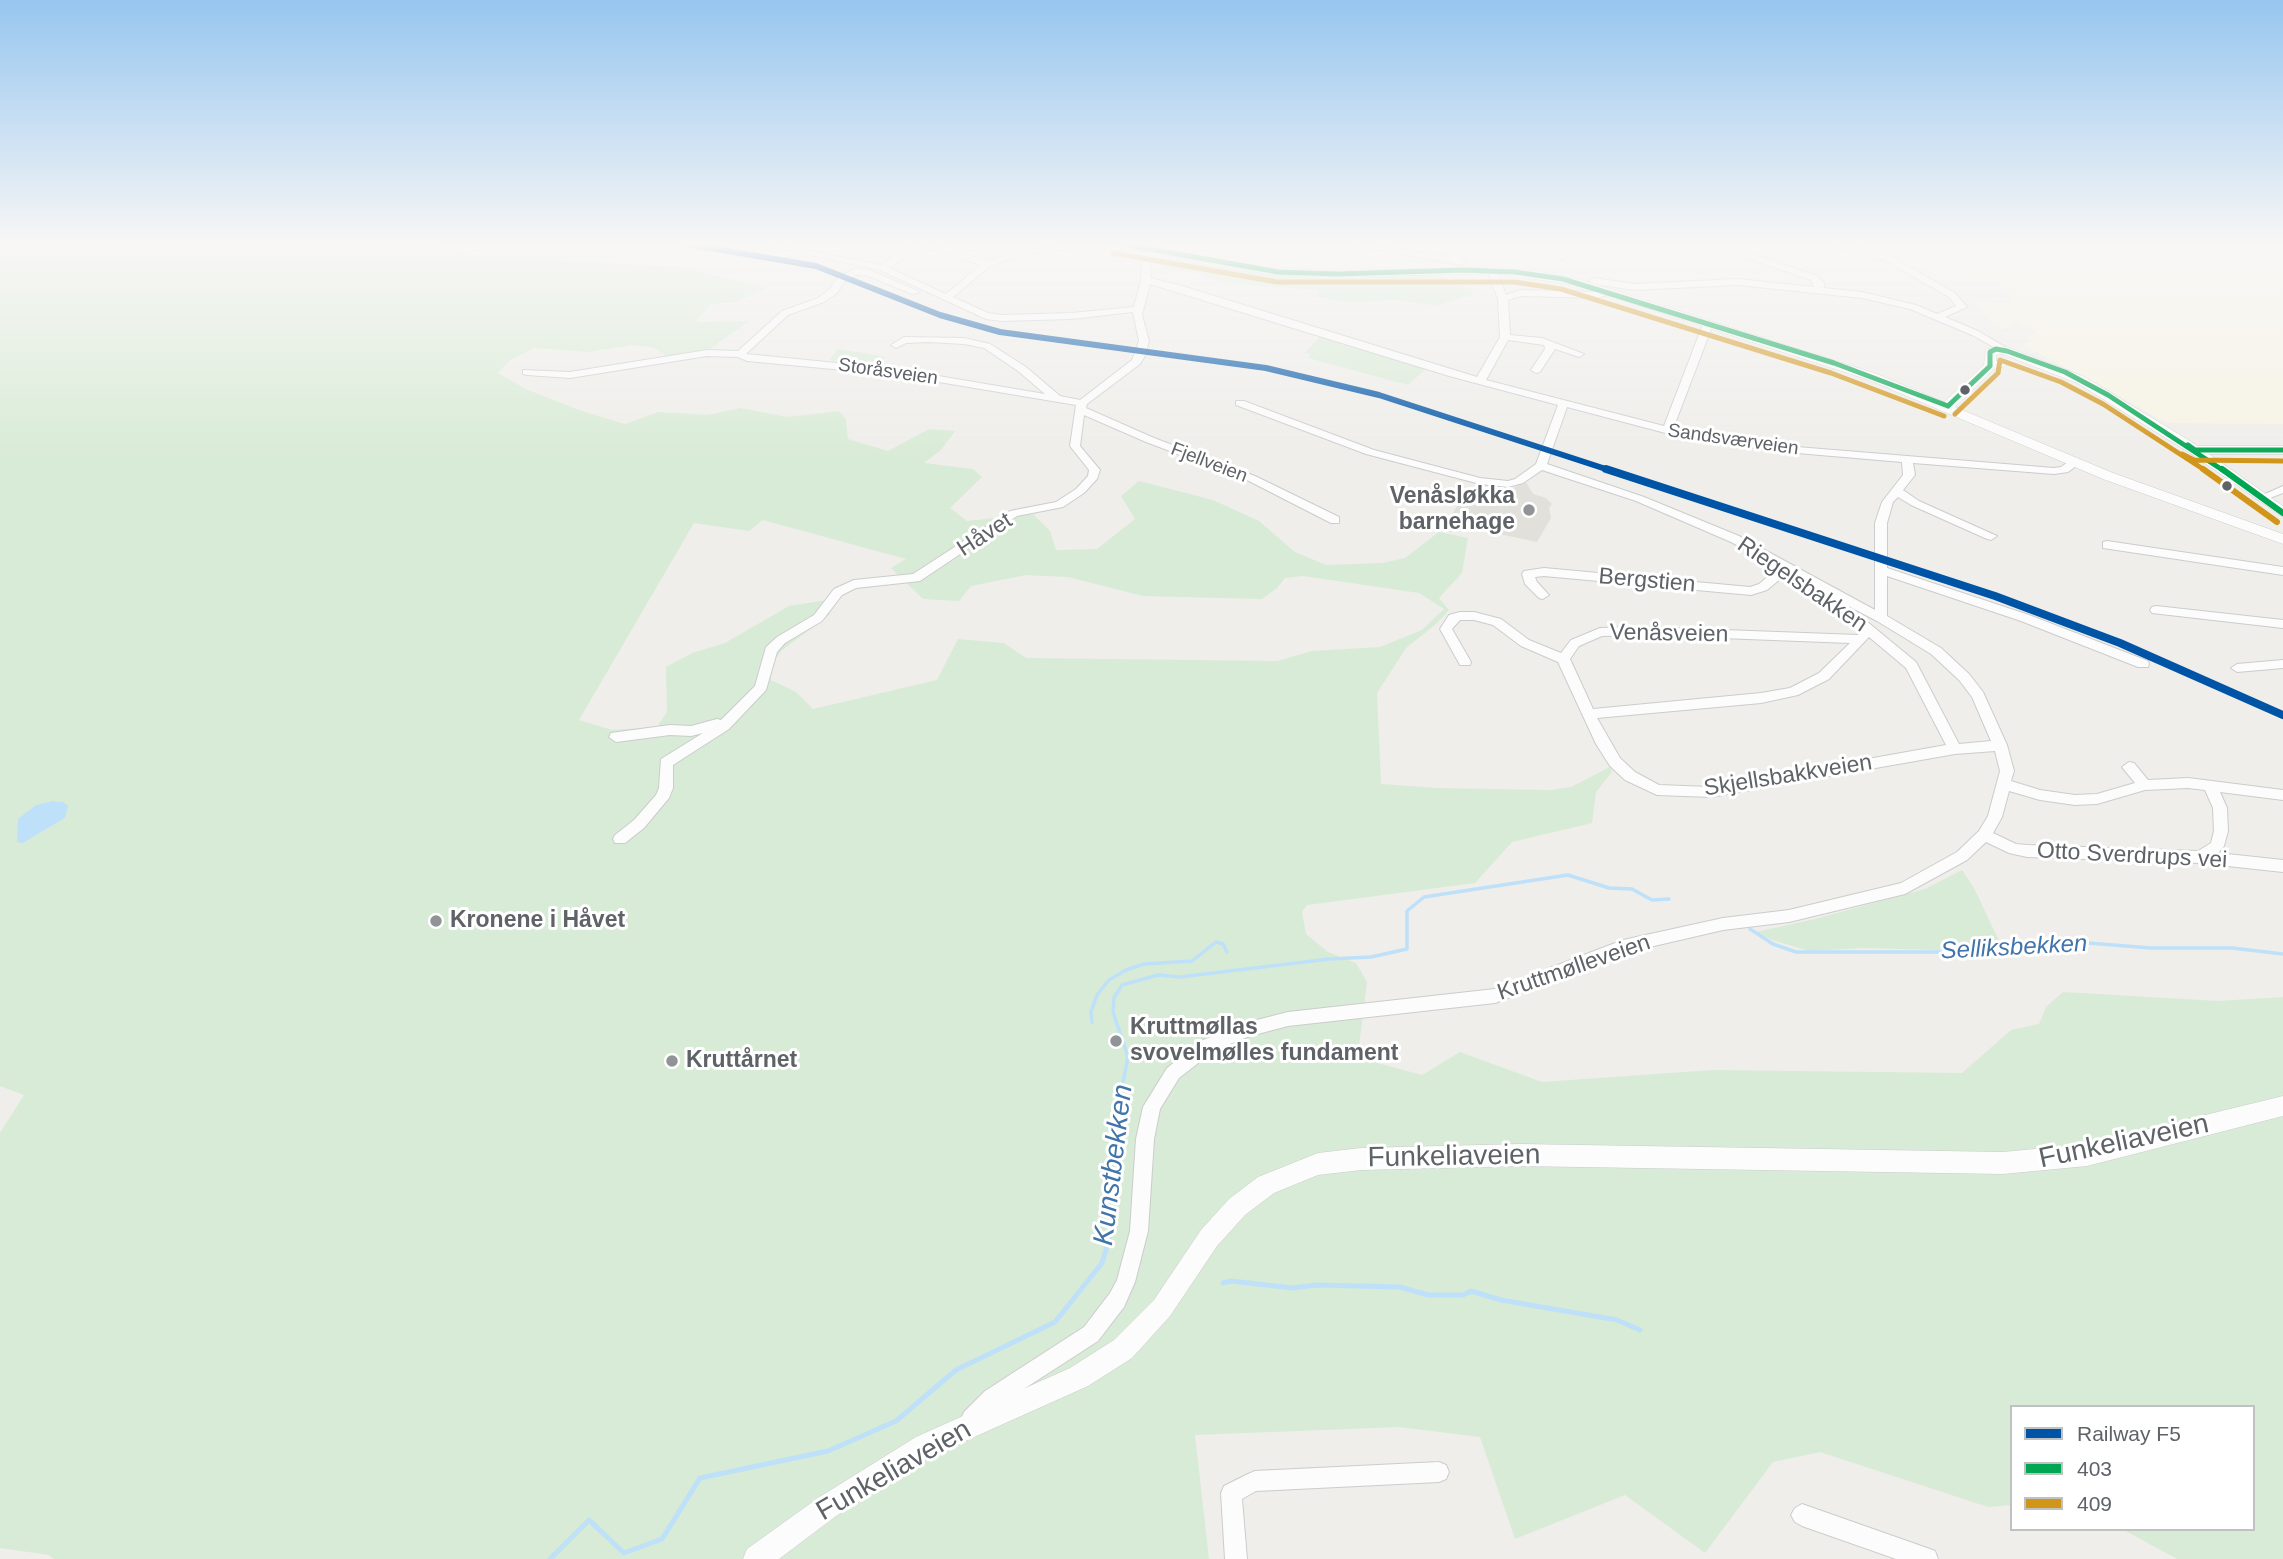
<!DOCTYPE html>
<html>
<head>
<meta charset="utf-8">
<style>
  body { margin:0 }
  #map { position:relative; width:2283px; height:1559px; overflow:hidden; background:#efeeea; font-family:Arial,sans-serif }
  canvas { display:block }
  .legend { position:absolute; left:2010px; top:1405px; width:245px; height:126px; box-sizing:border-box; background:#fff; border:2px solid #bfc1c3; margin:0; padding:9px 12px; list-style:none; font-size:21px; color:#5f6368 }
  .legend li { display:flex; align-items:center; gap:14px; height:35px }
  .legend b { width:35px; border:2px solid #bfc1c3 }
</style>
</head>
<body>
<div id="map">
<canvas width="2283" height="1559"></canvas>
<ul class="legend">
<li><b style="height:9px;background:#0054a6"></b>Railway F5</li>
<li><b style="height:9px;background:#00a651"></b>403</li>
<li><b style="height:9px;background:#d1951a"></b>409</li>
</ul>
</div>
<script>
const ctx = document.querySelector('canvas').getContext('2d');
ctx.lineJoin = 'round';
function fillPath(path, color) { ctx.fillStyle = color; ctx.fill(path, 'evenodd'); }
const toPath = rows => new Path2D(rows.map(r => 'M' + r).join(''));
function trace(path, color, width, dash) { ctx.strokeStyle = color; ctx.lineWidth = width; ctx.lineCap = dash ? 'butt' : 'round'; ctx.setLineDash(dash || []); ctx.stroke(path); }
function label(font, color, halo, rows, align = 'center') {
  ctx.font = font + ' Arial,sans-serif'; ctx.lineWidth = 6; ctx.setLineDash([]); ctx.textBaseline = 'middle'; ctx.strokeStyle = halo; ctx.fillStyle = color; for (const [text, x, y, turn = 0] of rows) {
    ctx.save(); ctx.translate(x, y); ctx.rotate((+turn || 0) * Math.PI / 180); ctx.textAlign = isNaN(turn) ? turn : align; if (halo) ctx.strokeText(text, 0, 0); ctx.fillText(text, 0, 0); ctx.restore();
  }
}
fillPath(toPath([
  [1875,243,2283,243,2283,424,2171,423,2159,419,2102,386,2023,345,2032,340,2027,338,2037,331,2016,322,2002,330,1995,327,1975,302,2017,303,1999,282,1964,279,1958,273,1935,273,1926,262,1893,254,1894,251,1889,250,1891,245]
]), '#f7f3e4');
fillPath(toPath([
  [1526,482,1533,494,1546,498,1552,504,1549,508,1551,518,1537,542,1485,531,1440,532,1463,497,1491,490,1509,490]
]), '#e2e0da');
fillPath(toPath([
  [0,243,430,243,477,255,679,267,767,288,735,302,711,304,696,322,749,321,711,348,667,356,653,347,633,345,587,352,534,348,509,361,498,373,526,389,579,410,625,424,658,412,708,415,740,408,788,417,839,411,846,419,848,439,888,451,929,429,955,431,941,450,924,463,973,469,982,477,950,508,967,521,1033,514,1050,531,1056,550,1097,549,1135,519,1121,496,1139,481,1213,500,1259,521,1295,552,1326,565,1383,563,1405,558,1439,532,1468,538,1462,573,1439,598,1449,610,1436,624,1406,648,1377,693,1381,784,1437,788,1551,790,1571,787,1610,767,1612,772,1596,792,1592,823,1512,842,1475,883,1307,905,1302,912,1306,934,1328,952,1356,963,1367,982,1359,1046,1370,1061,1422,1075,1460,1052,1542,1082,1712,1070,1962,1073,2011,1030,2039,1024,2046,1007,2063,992,2218,1001,2283,997,2283,1559,2177,1559,2122,1529,2253,1529,2253,1407,2012,1407,2012,1505,1988,1507,1820,1452,1773,1462,1705,1553,1625,1495,1515,1539,1480,1437,1399,1427,1195,1435,1209,1559,54,1559,49,1555,0,1548,0,1133,24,1095,0,1086],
  [763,520,906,559,891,568,923,599,959,601,971,586,1026,575,1068,577,1143,596,1262,599,1277,588,1285,578,1303,576,1419,593,1444,609,1422,630,1380,647,1312,651,1277,661,1026,658,1004,643,958,639,937,680,813,709,796,692,771,680,771,666,781,651,829,615,839,598,789,606,725,643,692,653,666,667,667,712,657,727,612,730,579,720,694,523,749,531],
  [52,801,59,802,65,818,23,843,36,805],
  [1156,256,1238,270,1338,279,1415,274,1443,276,1451,282,1473,289,1472,295,1436,306,1398,300,1344,302,1319,297,1318,290,1237,284,1216,280,1195,272,1164,269,1161,266,1164,264,1163,260,1154,260],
  [1320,336,1426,369,1408,385,1308,358,1310,354,1305,353],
  [837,349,863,353,885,357,879,366,830,360],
  [1962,870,1974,888,2000,943,1938,950,1864,948,1809,951,1772,940,1756,932,1815,919,1925,889]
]), '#d8ebd6');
fillPath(toPath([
  [52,801,63,802,68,806,65,818,23,843,17,842,18,819,36,805]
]), '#bfe0f9');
trace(toPath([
  [1750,929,1773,944,1796,952,1939,952,2010,945,2060,944,2077,949,2088,943,2151,948,2232,948,2283,954],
  [1092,1022,1091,1012,1097,995,1109,980,1126,970,1144,964,1192,961,1216,942,1223,944,1227,952],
  [1117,1112,1128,1057,1113,1012,1114,998,1122,985,1158,975,1180,977,1329,959,1371,957,1407,949,1407,911,1424,897,1568,875,1609,888,1632,889,1652,900,1669,899]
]), '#bfe0f9', 3.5);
trace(toPath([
  [1223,1283,1231,1281,1293,1288,1316,1285,1400,1287,1428,1295,1463,1295,1471,1291,1501,1300,1617,1320,1640,1330],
  [550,1559,589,1520,624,1553,662,1539,700,1478,828,1451,896,1421,956,1370,1055,1322,1102,1263,1113,1225,1111,1145,1118,1110]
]), '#bfe0f9', 5);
const minor = toPath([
  [752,243,770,243,881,265,913,243,931,243,988,261,1023,250,1079,243,1079,247,1025,255,990,266,953,297,988,313,1002,315,1071,313,1134,307,1141,280,1142,254,1146,251,1150,254,1151,278,1182,286,1477,377,1500,337,1498,299,1487,270,1492,267,1497,270,1506,295,1520,290,1598,292,1608,290,1613,293,1598,298,1521,296,1508,300,1510,335,1542,338,1584,354,1579,357,1555,349,1540,372,1536,373,1531,370,1545,349,1544,345,1508,340,1486,380,1664,426,1703,324,1708,321,1713,324,1673,429,1692,434,1797,447,2054,468,2061,467,2071,460,2079,460,2079,464,2068,472,2054,474,1913,463,1915,475,1903,490,1919,501,1997,536,1991,540,1987,539,1911,505,1898,497,1893,502,1887,523,1887,568,2029,615,2148,661,2149,664,2148,667,2138,667,2021,621,1887,576,1887,616,1941,648,1969,674,1983,692,2007,745,2014,771,2011,781,2040,790,2075,795,2097,794,2135,783,2122,767,2129,762,2134,763,2148,780,2188,778,2283,790,2283,800,2220,792,2227,808,2228,831,2224,846,2218,853,2283,860,2283,872,2200,863,2027,857,2009,853,1986,842,1967,860,1905,894,1789,922,1723,930,1624,953,1495,1003,1288,1026,1250,1036,1215,1050,1179,1078,1160,1109,1154,1139,1148,1231,1135,1282,1124,1307,1098,1341,999,1405,978,1426,971,1429,964,1426,961,1419,964,1412,985,1391,1084,1327,1110,1293,1117,1280,1130,1231,1136,1139,1143,1107,1167,1068,1203,1040,1249,1022,1288,1012,1495,989,1623,940,1723,918,1789,910,1901,883,1957,852,1979,831,1988,816,2000,771,1995,751,1955,754,1711,797,1657,795,1625,780,1610,766,1596,744,1558,662,1521,646,1493,625,1474,620,1460,620,1452,629,1471,662,1470,665,1460,665,1440,629,1449,615,1460,612,1474,612,1501,619,1529,640,1561,653,1571,640,1600,628,1644,627,1858,635,1861,630,1803,590,1805,587,1812,587,1794,577,1790,579,1784,576,1767,590,1751,595,1544,576,1535,577,1537,582,1549,595,1543,599,1539,598,1525,584,1522,574,1524,571,1544,568,1750,587,1759,584,1778,568,1731,542,1636,501,1542,470,1523,483,1508,487,1480,484,1366,454,1236,405,1236,401,1244,401,1374,450,1480,478,1508,481,1515,479,1536,464,1558,405,1449,376,1150,284,1142,315,1149,341,1145,356,1140,364,1087,404,1086,408,1154,438,1255,476,1339,517,1339,523,1331,523,1247,480,1146,442,1084,415,1080,446,1100,470,1097,479,1084,493,1063,507,1017,516,920,581,856,588,842,595,822,621,785,643,777,652,766,690,729,729,673,765,673,788,669,798,644,828,625,843,615,843,613,839,615,835,634,820,656,795,659,788,661,759,703,733,691,736,670,735,616,742,609,737,611,733,670,725,691,726,717,719,721,720,755,686,766,647,777,637,814,615,834,589,854,580,913,574,1010,511,1056,502,1076,489,1088,476,1089,470,1070,446,1076,405,897,375,747,361,738,357,707,356,570,378,527,375,523,374,523,370,570,372,707,350,738,351,782,311,818,298,830,289,837,278,854,269,870,270,920,292,912,294,866,275,856,275,844,282,837,293,824,302,788,315,746,354,897,369,1045,394,1018,371,984,348,964,344,928,342,906,343,896,348,891,345,904,337,964,338,990,344,1026,367,1060,396,1080,400,1132,360,1139,341,1133,312,1071,319,1002,321,986,319,880,270,752,243],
  [921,246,981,265,946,294,889,268,921,246],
  [1567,407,1692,440,1797,453,1902,462,1903,475,1882,502,1875,523,1875,610,1739,536,1644,497,1547,464,1567,407],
  [1816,589,1877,621,1931,654,1959,680,1972,697,1991,741,1959,744,1916,662,1859,615,1816,589],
  [1644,635,1850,643,1819,673,1790,688,1761,693,1593,709,1570,659,1579,646,1602,636,1644,635],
  [1869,637,1906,668,1946,745,1711,787,1659,785,1635,772,1620,758,1597,718,1761,703,1798,695,1829,679,1869,637],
  [2188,788,2205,790,2213,808,2214,831,2211,843,2198,851,2027,845,2016,844,1993,833,2002,817,2009,791,2040,800,2075,805,2097,804,2145,790,2188,788],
  [1338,243,1361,243,1450,257,1436,243,1445,243,1465,262,1461,265,1338,243],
  [1551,243,1559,243,1565,257,1564,259,1558,259,1551,243],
  [1824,243,1843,243,1864,247,1890,256,1955,293,1967,307,1945,317,1978,331,2012,351,2004,353,1972,335,1910,309,1862,298,1738,285,1634,290,1594,284,1589,281,1594,278,1634,284,1738,279,1814,287,1811,280,1732,253,1732,249,1735,248,1817,276,1824,283,1824,288,1862,292,1916,305,1937,314,1956,306,1949,297,1884,260,1824,243],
  [2283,486,2283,493,2262,501,2256,498,2283,486],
  [2107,541,2283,567,2283,575,2103,548,2103,542,2107,541],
  [2156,606,2283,620,2283,628,2152,613,2150,610,2152,607,2156,606],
  [2283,660,2283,668,2237,672,2231,668,2237,664,2283,660],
  [1439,1462,1446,1465,1449,1472,1446,1479,1439,1482,1256,1491,1242,1499,1247,1559,1225,1559,1221,1493,1224,1486,1248,1474,1255,1471,1439,1462],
  [1802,1504,1927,1548,1935,1551,1938,1559,1896,1559,1802,1526,1795,1522,1791,1515,1795,1508,1802,1504]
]);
const tertiary = toPath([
  [1110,243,1134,243,1268,268,1337,271,1492,267,1536,271,1578,279,1877,374,1944,402,1984,365,1986,349,2007,347,2085,377,2198,446,2283,446,2283,454,2209,454,2283,506,2283,517,2190,453,2077,383,2002,354,1996,355,1996,361,2006,360,2006,366,1994,369,1955,407,2113,473,2283,534,2283,544,2103,479,1869,380,1576,285,1492,273,1337,277,1268,274,1110,243],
  [2283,1096,2283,1116,2087,1166,2003,1174,1520,1166,1361,1170,1318,1175,1274,1193,1245,1215,1217,1246,1170,1316,1132,1358,1088,1386,934,1455,836,1516,779,1559,743,1559,747,1549,818,1498,916,1437,1070,1368,1114,1340,1154,1300,1201,1230,1229,1199,1258,1177,1318,1153,1361,1148,1520,1144,2003,1152,2087,1144,2283,1096]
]);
trace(minor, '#cbcccc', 2);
trace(tertiary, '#cbcccc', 1);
fillPath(minor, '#fdfcfc');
fillPath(tertiary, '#fdfcfc');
const minorBridge = toPath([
  [1146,244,1146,254]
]);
trace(minorBridge, '#cbcccc', 10, []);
trace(minorBridge, '#fdfcfc', 10);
trace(toPath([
  [1116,243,1278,272,1337,274,1464,270,1515,272,1563,279,1834,363,1948,406],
  [1948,406,1990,366,1990,352,1996,349,2007,351,2065,372,2108,395,2224,471],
  [2188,445,2195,450,2283,450]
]), '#00a651', 5);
trace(toPath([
  [2222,469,2283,513]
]), '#00a651', 6);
trace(toPath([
  [1113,253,1277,282,1514,282,1561,289,1831,373,1944,416],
  [1955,414,1998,373,2000,360,2061,382,2103,404,2206,471],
  [2182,454,2194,460,2283,461]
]), '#d1951a', 5);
trace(toPath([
  [2203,469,2277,522]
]), '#d1951a', 6);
trace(toPath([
  [681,243,816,266,940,315,1000,332,1266,368,1379,395,1612,471]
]), '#0054a6', 6);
trace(toPath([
  [1606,469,1995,596,2120,643,2283,715]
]), '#0054a6', 8);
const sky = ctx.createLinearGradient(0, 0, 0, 461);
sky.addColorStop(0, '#97c6ef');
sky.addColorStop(0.53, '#f8f7f6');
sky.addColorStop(1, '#f8f7f600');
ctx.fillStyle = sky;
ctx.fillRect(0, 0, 2283, 461);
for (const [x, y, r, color] of [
  [1965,390,6,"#5f6368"],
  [2227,486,6,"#5f6368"],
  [1529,510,7,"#919496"],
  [436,921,7,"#919496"],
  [1116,1041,7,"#919496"],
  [672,1061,7,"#919496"]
]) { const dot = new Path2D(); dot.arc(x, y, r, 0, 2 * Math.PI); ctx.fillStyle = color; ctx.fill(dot); trace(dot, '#fff', 2.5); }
label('19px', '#5f6368', '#fff', [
  ["Storåsveien",888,372,8],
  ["Sandsværveien",1733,440,8],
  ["Fjellveien",1209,463,21]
]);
label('bold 23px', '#5f6368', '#fff', [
  ["Venåsløkka",1515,497,"right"],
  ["barnehage",1515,523,"right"],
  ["Kronene i Håvet",450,921],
  ["Kruttmøllas",1130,1028],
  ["svovelmølles fundament",1130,1054],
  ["Kruttårnet",686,1061]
], 'left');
label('23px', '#5f6368', '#fff', [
  ["Håvet",985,535,-33],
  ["Bergstien",1647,581,5],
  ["Riegelsbakken",1802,585,34],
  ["Venåsveien",1669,634,1],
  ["Skjellsbakkveien",1788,776,-9],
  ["Otto Sverdrups vei",2132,856,3],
  ["Kruttmølleveien",1574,968,-19]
]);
label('italic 24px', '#4174aa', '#fff', [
  ["Selliksbekken",2014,948,-3]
]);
label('28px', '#5f6368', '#fff', [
  ["Funkeliaveien",2124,1142,-12],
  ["Funkeliaveien",1454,1157,-1],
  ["Funkeliaveien",894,1471,-30]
]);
label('italic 28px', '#4174aa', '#fff', [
  ["Kunstbekken",1114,1165,-83]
]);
</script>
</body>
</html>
